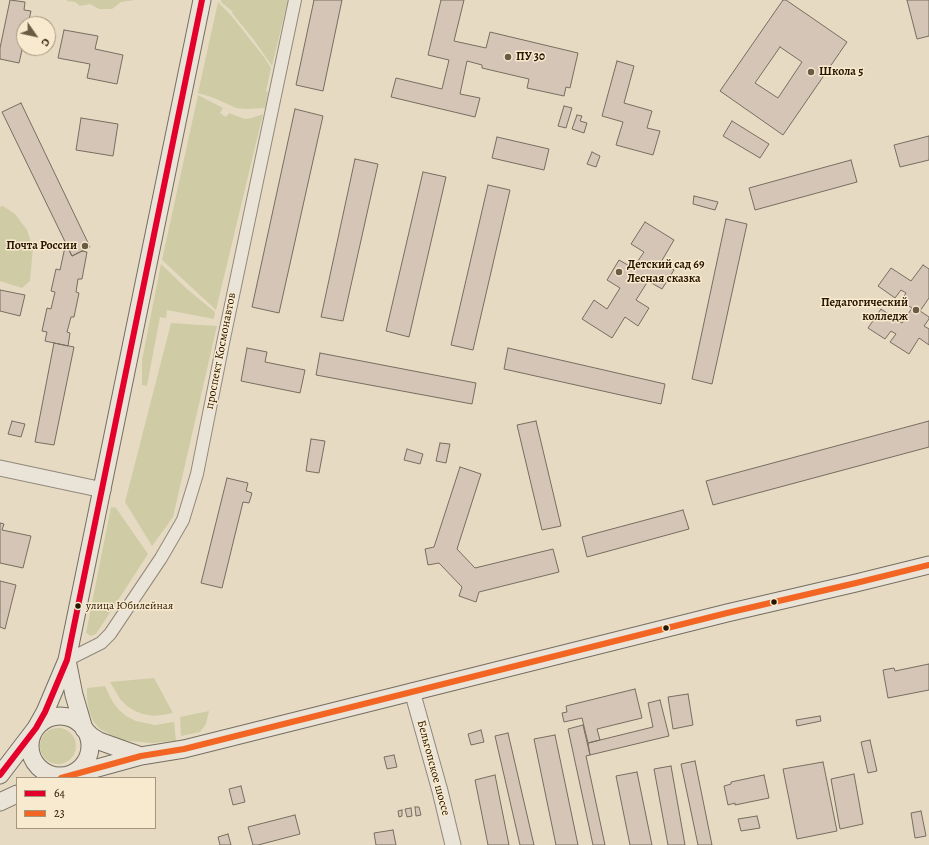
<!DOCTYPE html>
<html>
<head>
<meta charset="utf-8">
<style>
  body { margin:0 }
  #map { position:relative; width:929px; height:845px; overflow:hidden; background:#e6dac3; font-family:Alegreya,serif }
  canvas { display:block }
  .legend { position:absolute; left:16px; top:777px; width:140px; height:52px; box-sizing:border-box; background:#f8eace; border:1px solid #a5957c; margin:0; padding:5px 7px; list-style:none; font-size:12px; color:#281600 }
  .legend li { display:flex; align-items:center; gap:8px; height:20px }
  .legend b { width:20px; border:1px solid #a5957c }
  .north { position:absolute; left:16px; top:16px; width:40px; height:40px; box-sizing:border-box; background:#f8eace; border:1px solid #a5957c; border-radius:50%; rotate:124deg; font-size:11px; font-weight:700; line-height:16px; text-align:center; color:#281600 }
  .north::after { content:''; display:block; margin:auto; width:14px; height:18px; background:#6a5b44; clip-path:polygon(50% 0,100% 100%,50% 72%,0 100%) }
</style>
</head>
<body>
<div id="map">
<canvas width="929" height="845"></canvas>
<ul class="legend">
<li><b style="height:5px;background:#e4002b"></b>64</li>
<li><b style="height:5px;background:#f26522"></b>23</li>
</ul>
<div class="north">С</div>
</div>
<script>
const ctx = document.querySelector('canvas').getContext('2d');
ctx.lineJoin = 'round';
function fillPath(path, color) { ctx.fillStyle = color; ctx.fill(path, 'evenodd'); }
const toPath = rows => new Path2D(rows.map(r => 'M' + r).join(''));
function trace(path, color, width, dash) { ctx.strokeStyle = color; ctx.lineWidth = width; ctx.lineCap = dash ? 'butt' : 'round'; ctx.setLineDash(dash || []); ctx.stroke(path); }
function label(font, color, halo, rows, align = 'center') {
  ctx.font = font + ' Alegreya,serif'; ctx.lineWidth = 3; ctx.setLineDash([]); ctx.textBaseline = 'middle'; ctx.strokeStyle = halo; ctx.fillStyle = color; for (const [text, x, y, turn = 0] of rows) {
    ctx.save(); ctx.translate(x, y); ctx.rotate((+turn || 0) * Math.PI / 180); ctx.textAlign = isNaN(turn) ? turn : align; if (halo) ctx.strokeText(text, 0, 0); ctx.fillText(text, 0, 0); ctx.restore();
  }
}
fillPath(toPath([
  [67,0,135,0,121,2,112,9,99,9,90,4,80,6,75,2,67,1],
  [221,0,288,0,272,66,254,40,232,13,233,12,221,2],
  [218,2,230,14,264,57,271,68,266,91,268,92,265,108,245,109,236,108,214,98,198,93],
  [198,95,223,108,220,113,226,117,229,113,245,119,252,118,263,114,216,310,162,260],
  [3,206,15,214,27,230,33,248,30,281,22,288,0,281,0,207],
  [161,264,187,289,215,312,214,319,167,310,166,318,160,317,147,386,142,385,142,360],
  [171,323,217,326,173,517,152,546,125,502],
  [111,507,116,508,148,554,96,634,91,636,86,633],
  [154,678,173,713,162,715,153,716,143,714,135,711,127,706,120,699,110,682],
  [105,686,111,699,118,709,126,716,136,721,155,725,174,722,176,741,152,743,129,741,119,739,100,729,93,721,89,711,87,699,87,688],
  [209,711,206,724,200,732,181,736,180,717],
  '40 746a18 18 0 1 1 36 0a18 18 0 1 1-36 0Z'
]), '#cfcca5');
const building = toPath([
  [10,0,25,2,24,10,31,11,28,24,24,24,24,41,19,63,0,59,0,48,10,0],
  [314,0,342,0,323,91,296,85,314,0],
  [441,0,464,0,454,41,486,48,490,32,578,53,570,88,566,87,564,96,527,88,529,79,482,68,482,65,467,61,460,94,480,98,475,117,391,97,396,78,442,89,449,60,428,55,441,0],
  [783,0,786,0,847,42,783,135,720,91,783,0],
  [780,47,802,62,778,98,755,83,780,47],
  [907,0,929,0,929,36,917,39,907,0],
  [64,30,98,36,95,49,123,55,117,84,87,78,90,64,58,58,64,30],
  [617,61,634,66,624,103,652,111,647,128,660,131,653,155,616,145,623,122,602,116,617,61],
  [21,103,90,247,72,256,2,112,21,103],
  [564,106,572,108,566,128,558,126,564,106],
  [295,109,323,116,279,313,252,307,295,109],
  [577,115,582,116,580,121,587,123,584,133,572,129,577,115],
  [81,118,118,124,113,156,76,150,81,118],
  [732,121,769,144,760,158,723,136,732,121],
  [929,136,929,160,900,167,894,145,929,136],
  [497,137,549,149,544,170,492,158,497,137],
  [592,152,600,156,596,167,587,164,592,152],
  [355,159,378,164,343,321,321,317,355,159],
  [851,160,857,182,755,210,749,188,851,160],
  [423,172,446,177,409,337,386,331,423,172],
  [488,185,510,190,473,350,451,345,488,185],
  [694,196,718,202,715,210,693,204,694,196],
  [726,219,747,224,712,384,692,379,726,219],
  [645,222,674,240,661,262,674,270,662,289,648,281,636,300,649,308,638,326,625,317,612,338,582,319,594,300,607,309,620,288,607,280,619,260,633,268,644,252,631,244,645,222],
  [65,247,68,248,72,256,82,251,87,252,82,279,78,279,76,292,79,293,74,317,71,317,67,332,70,333,68,346,45,341,47,332,42,331,47,308,51,309,55,292,51,291,56,269,60,270,65,247],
  [923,265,929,269,929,298,920,311,929,317,929,319,924,326,929,329,929,345,919,338,909,354,890,342,896,334,891,331,885,339,868,328,881,309,902,323,912,308,901,301,906,293,901,290,895,298,878,286,891,268,911,281,923,265],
  [0,290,25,295,20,316,0,311,0,290],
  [54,343,74,347,54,445,35,442,54,343],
  [247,348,267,352,265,362,305,370,300,393,241,381,247,348],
  [508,348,665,384,661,404,504,369,508,348],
  [320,353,476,383,472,404,316,375,320,353],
  [12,421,25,424,21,437,8,434,12,421],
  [536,421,561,526,542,530,517,425,536,421],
  [929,421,929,447,713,505,706,481,929,421],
  [311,439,325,441,319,473,306,471,311,439],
  [440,443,450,444,446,463,436,461,440,443],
  [407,449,423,454,420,464,404,460,407,449],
  [460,467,481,474,457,549,475,568,553,549,559,572,479,592,476,602,459,596,462,587,439,563,428,565,425,549,434,547,460,467],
  [227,478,248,483,246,491,252,493,249,503,243,502,222,588,201,583,227,478],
  [683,510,689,529,587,557,582,537,683,510],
  [0,523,4,524,2,530,31,536,23,568,0,563,0,523],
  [0,581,16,585,5,629,0,627,0,581],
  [929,664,929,690,888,698,883,670,894,668,895,671,929,664],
  [635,689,642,718,597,729,600,740,588,743,582,718,564,722,562,713,567,712,566,706,635,689],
  [688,694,693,725,673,729,668,697,688,694],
  [660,700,669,736,590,755,588,743,653,727,648,703,660,700],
  [820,716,821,721,797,726,796,720,820,716],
  [583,725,590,755,586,756,605,845,593,845,568,729,583,725],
  [481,730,484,742,471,745,468,734,481,730],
  [508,733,534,845,520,845,495,736,508,733],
  [555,735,578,845,556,845,534,739,555,735],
  [870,740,877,771,868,773,861,742,870,740],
  [394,755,397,767,387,769,384,757,394,755],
  [695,761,712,845,698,845,681,764,695,761],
  [823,762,837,831,797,839,783,769,823,762],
  [671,766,685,845,668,845,654,769,671,766],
  [637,772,652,845,630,845,616,776,637,772],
  [854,774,863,824,840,829,831,779,854,774],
  [495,775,509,845,488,845,475,780,495,775],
  [764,775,769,798,735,805,735,803,728,805,724,786,731,784,731,782,764,775],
  [241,786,245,802,233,805,229,789,241,786],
  [415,807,419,807,421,815,416,816,415,807],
  [411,808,412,816,407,817,405,809,411,808],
  [402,810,402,816,399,817,398,811,402,810],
  [921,811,926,836,915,838,911,813,921,811],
  [295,815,300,834,258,845,253,845,248,827,295,815],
  [757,816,760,828,741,831,738,819,757,816],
  [393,830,396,845,376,845,374,833,393,830],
  [228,834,231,845,220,845,218,837,228,834]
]);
fillPath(building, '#d4c5b6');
trace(building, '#766e5f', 1);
const minor = toPath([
  [67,660,101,643,110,634,161,558,183,520,197,474,223,343,295,0]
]);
const tertiary = toPath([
  [0,468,103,490],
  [412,691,440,791,453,845]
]);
const secondary = toPath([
  [67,660,74,695,84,729,91,736,99,741,141,756],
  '30 746a30 30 0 1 1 60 0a30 30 0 1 1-60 0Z',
  [0,775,36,728,45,712,67,660,202,0],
  [61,778,141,756,184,749,727,613,856,583,929,565],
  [0,802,17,794]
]);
trace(minor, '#918879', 14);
trace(tertiary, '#918879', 17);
trace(secondary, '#766e5f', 19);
trace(minor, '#e9e3d8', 12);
trace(tertiary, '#e9e3d8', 15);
trace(secondary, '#e9e3d8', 17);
trace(toPath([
  [0,775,36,728,45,712,67,660,202,0]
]), '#e4002b', 6);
trace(toPath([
  [61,778,141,756,184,749,727,613,856,583,929,565]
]), '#f26522', 6);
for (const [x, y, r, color] of [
  [508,57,4,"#6a5b44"],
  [811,72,4,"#6a5b44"],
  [85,246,4,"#6a5b44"],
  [619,272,4,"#6a5b44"],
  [916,310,4,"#6a5b44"],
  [774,602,3.5,"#281600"],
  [78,606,3.5,"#281600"],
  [666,628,3.5,"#281600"]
]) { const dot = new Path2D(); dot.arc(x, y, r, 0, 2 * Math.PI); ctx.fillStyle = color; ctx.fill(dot); trace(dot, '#f8eace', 1.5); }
label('11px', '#281600', '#f8eace', [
  ["улица Юбилейная",86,606]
], 'left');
label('bold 12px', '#281600', '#f8eace', [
  ["ПУ 30",516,57],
  ["Школа 5",819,72],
  ["Почта России",77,246,"right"],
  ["Детский сад 69",627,265],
  ["Лесная сказка",627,279],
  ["Педагогический",908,303,"right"],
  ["колледж",908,317,"right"]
], 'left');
label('12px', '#281600', '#f8eace', [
  ["проспект Космонавтов",221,351,-79],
  ["Бельгопское шоссе",433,768,75]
]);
</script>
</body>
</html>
